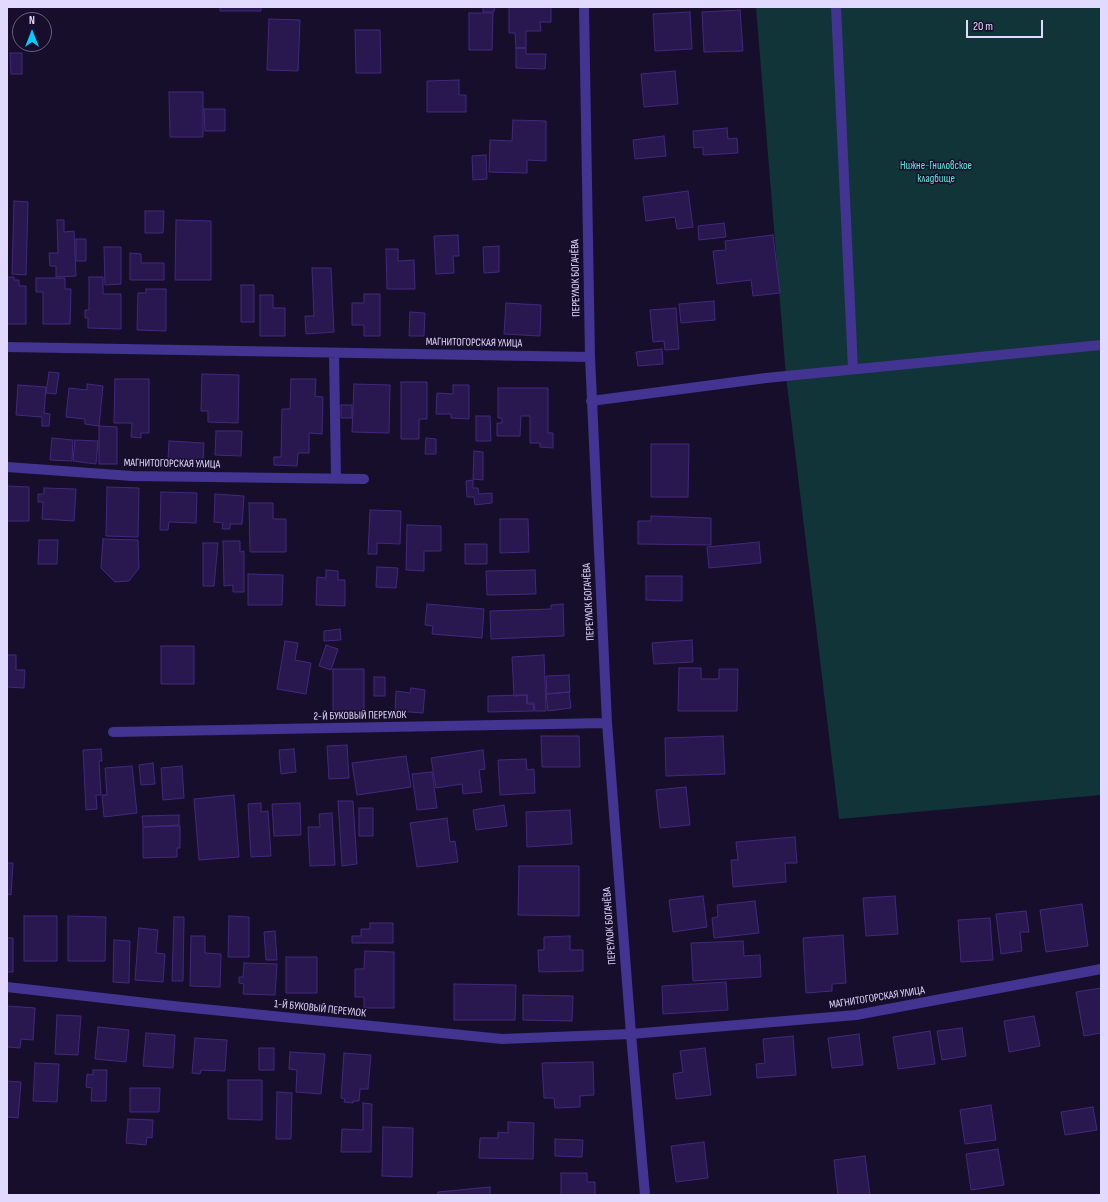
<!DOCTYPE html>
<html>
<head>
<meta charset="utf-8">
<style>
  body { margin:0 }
  #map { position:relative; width:1108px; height:1202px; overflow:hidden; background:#170e2c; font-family:"Sofia Sans Condensed",sans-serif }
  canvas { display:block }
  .frame { position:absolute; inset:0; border:8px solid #e2d9ff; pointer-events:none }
  .north { position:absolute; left:12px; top:12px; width:40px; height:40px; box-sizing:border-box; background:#170e2c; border:1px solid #685f80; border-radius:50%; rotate:0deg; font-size:11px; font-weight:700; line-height:16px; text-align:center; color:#e2d9ff }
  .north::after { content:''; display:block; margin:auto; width:14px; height:18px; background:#05caff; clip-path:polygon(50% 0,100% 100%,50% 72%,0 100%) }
  .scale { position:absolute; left:966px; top:20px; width:77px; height:18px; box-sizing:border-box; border:2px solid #e2d9ff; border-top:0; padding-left:5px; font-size:12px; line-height:14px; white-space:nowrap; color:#e2d9ff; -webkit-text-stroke:3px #170e2c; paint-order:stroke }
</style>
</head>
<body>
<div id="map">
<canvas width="1108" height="1202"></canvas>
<div class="frame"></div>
<div class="north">N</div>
<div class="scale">20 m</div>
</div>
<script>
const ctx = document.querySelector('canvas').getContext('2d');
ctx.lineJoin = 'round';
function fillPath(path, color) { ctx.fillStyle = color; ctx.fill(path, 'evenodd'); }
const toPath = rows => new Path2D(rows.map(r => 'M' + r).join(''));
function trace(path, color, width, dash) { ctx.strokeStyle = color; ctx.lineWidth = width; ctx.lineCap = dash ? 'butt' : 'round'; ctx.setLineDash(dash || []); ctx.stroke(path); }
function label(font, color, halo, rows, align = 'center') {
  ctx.font = font + ' "Sofia Sans Condensed",sans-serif'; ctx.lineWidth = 3; ctx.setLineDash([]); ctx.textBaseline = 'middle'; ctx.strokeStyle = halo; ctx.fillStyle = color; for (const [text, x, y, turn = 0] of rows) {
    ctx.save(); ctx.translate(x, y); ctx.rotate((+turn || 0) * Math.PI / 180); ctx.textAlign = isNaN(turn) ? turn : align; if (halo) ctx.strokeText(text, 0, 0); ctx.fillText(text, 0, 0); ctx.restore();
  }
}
fillPath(toPath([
  [756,7,1101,7,1101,795,839,819,786,376]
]), '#103437');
const building = toPath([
  [220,7,261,7,261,11,220,11,220,7],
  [483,7,495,7,494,12,483,12,483,7],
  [509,7,551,7,551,22,540,22,541,31,526,31,526,48,516,48,515,33,509,33,509,7],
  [740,10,743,51,704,52,702,12,740,10],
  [690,12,692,49,655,51,653,14,690,12],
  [469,13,493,13,492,50,469,50,469,13],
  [269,19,300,20,298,71,267,70,269,19],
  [355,30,380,30,381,73,356,73,355,30],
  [516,48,526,48,526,54,546,54,545,69,516,68,516,48],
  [10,53,22,53,22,74,11,74,10,53],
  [675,71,678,104,644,107,641,74,675,71],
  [459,80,459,95,466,95,466,112,427,112,427,81,459,80],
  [169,92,203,92,203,137,170,137,169,92],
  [204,109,225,109,225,131,205,131,204,109],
  [513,120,546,121,546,161,527,160,527,173,489,172,490,140,512,141,513,120],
  [727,128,728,139,737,138,738,153,703,155,703,147,694,148,693,131,727,128],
  [664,136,666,156,635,159,633,140,664,136],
  [486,155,487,179,473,180,472,156,486,155],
  [688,191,693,227,677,229,675,217,646,221,643,197,688,191],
  [14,201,28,202,26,275,12,274,14,201],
  [145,211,164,211,163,233,145,233,145,211],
  [57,220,64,220,64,232,74,231,76,276,56,277,56,266,50,266,49,253,58,253,57,220],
  [176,220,211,221,211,280,175,280,176,220],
  [724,223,726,237,699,240,698,226,724,223],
  [458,235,459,256,453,256,454,273,436,274,434,236,458,235],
  [773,235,780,293,753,296,751,280,717,284,713,251,726,250,725,241,773,235],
  [76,239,86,239,86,261,76,261,76,239],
  [499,246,499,272,484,273,483,247,499,246],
  [104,247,121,247,121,284,105,285,104,247],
  [386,249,398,249,398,261,414,260,415,289,387,289,386,249],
  [130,253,141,254,141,263,164,263,164,280,130,280,130,253],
  [312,268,331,268,334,332,306,334,305,316,314,316,312,268],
  [7,277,14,277,14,280,19,280,19,286,26,286,26,324,7,324,7,277],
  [89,277,103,277,103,294,121,294,121,329,88,328,88,318,85,318,85,310,89,310,89,277],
  [36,278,65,278,65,289,71,289,70,324,43,324,43,292,36,292,36,278],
  [241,285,254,285,254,322,241,322,241,285],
  [146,289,166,289,166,331,137,330,138,293,146,293,146,289],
  [364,294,380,294,380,336,364,336,364,325,352,325,352,303,364,303,364,294],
  [260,295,273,295,273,308,285,308,285,336,260,336,260,295],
  [714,301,715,320,681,323,679,304,714,301],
  [506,303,541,305,540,336,504,334,506,303],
  [676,308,679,349,665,350,664,341,653,342,650,310,676,308],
  [410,312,425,313,424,336,409,336,410,312],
  [662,349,663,364,638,366,636,352,662,349],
  [49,372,59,373,56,394,46,393,49,372],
  [202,374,239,375,238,423,208,422,208,411,201,411,202,374],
  [115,379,149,379,149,433,141,433,141,438,131,437,132,423,114,423,115,379],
  [291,379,316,379,315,396,323,397,322,434,309,433,309,453,298,453,297,466,274,465,274,457,281,457,282,409,290,409,291,379],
  [401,382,427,382,427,419,419,419,419,439,401,439,401,382],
  [87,384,103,386,99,426,85,424,85,419,66,417,69,388,87,390,87,384],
  [354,384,390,385,389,433,352,432,354,384],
  [18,385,46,387,44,413,50,414,49,426,42,426,42,417,16,415,18,385],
  [453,385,469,385,469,419,451,418,451,414,436,414,437,393,453,394,453,385],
  [498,388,548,388,548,433,553,433,553,448,540,447,540,443,530,443,530,416,521,416,520,436,497,436,497,423,502,423,502,418,498,418,498,388],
  [341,405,352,405,352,418,341,418,341,405],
  [476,416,490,416,491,441,476,441,476,416],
  [99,426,117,427,117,464,99,464,99,426],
  [216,431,242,431,241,456,215,455,216,431],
  [52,438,73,440,72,461,50,460,52,438],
  [426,438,436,439,436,454,425,454,426,438],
  [75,440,98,441,96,464,73,461,75,440],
  [169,441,204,443,203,461,168,459,169,441],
  [651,444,689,444,688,497,651,497,651,444],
  [474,451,483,452,483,480,473,479,474,451],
  [473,480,473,488,478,488,479,494,492,493,492,503,475,505,474,497,467,497,466,481,473,480],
  [7,486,29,487,29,521,7,521,7,486],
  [107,487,139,488,138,537,106,536,107,487],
  [44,488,76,489,74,521,42,519,43,502,38,502,38,494,44,494,44,488],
  [161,492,197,493,196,523,169,522,168,530,160,530,161,492],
  [215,494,244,496,242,524,230,524,230,529,222,529,223,523,214,522,215,494],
  [249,503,273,503,273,519,286,519,286,552,250,552,249,503],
  [370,510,401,511,400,544,377,543,377,554,368,554,370,510],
  [651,516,711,518,711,545,638,544,638,521,651,521,651,516],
  [500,519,528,519,529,552,500,553,500,519],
  [407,525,441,526,441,551,424,551,424,571,406,570,407,525],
  [103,539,138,540,139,568,129,581,115,582,101,568,103,539],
  [39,540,58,540,57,564,38,564,39,540],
  [223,541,240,541,240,552,244,551,244,592,233,592,233,585,224,586,223,541],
  [759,542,761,563,709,568,707,547,759,542],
  [203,543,218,543,214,586,203,586,203,543],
  [465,544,487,544,487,564,465,564,465,544],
  [377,567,398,568,396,588,376,587,377,567],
  [326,570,338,571,338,580,345,580,345,606,316,605,317,577,326,578,326,570],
  [535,570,536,594,487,595,486,571,535,570],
  [248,574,283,575,282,605,248,605,248,574],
  [646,576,682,576,682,601,646,600,646,576],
  [427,604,484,609,482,638,432,634,433,626,425,625,427,604],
  [563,604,564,636,491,639,490,611,551,609,551,605,563,604],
  [340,629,341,640,324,641,324,631,340,629],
  [692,640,693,662,654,664,652,643,692,640],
  [285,641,298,643,295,660,311,663,306,694,277,689,285,641],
  [326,645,338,649,331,670,319,666,326,645],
  [161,646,194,646,194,684,161,684,161,646],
  [7,655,16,655,16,670,25,670,24,688,7,687,7,655],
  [544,655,546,711,535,711,534,703,527,703,527,695,514,696,512,657,544,655],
  [679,668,701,668,701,679,719,679,719,669,738,669,737,711,678,711,679,668],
  [333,669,364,669,364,718,333,718,333,669],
  [569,675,570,692,547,694,546,676,569,675],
  [374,677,385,677,385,696,374,696,374,677],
  [411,688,425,690,423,713,395,711,396,691,410,693,411,688],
  [569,692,571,708,548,711,546,694,569,692],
  [527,695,527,704,533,704,534,711,488,712,488,696,527,695],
  [541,736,579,736,580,767,542,767,541,736],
  [723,736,725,774,666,776,665,738,723,736],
  [347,745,349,778,329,779,327,746,347,745],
  [101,749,102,761,99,761,101,795,96,795,97,809,86,810,83,750,101,749],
  [294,749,296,772,281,774,279,750,294,749],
  [483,750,485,769,479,770,482,792,463,794,462,784,436,788,431,758,483,750],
  [406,756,411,787,357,795,352,763,406,756],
  [526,759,527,770,534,769,535,793,500,795,498,760,526,759],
  [153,763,155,784,141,785,139,765,153,763],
  [132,766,137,813,104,817,102,795,107,795,105,768,132,766],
  [182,766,184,798,163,800,161,768,182,766],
  [432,772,437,808,417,810,412,774,432,772],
  [686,787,690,825,660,828,656,790,686,787],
  [234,795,239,857,199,860,194,799,234,795],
  [338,801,353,801,357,864,342,866,338,801],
  [261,803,261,812,268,811,271,856,251,857,248,804,261,803],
  [300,803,301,835,274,836,272,804,300,803],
  [504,805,507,826,476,830,473,810,504,805],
  [359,808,373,808,373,836,359,836,359,808],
  [570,810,572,844,527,847,526,812,570,810],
  [332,813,335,865,310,866,308,827,320,827,319,814,332,813],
  [179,815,179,825,143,827,142,816,179,815],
  [447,818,450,842,455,841,458,862,417,867,410,823,447,818],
  [180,826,180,848,177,848,177,857,143,858,143,827,180,826],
  [795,837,797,863,785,863,786,882,733,887,731,860,738,860,736,842,795,837],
  [7,863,13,863,11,895,7,894,7,863],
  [519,866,579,866,579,916,518,915,519,866],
  [703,896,707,927,673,932,669,900,703,896],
  [895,896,898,934,866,936,863,898,895,896],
  [755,901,759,933,714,938,712,918,718,917,717,905,755,901],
  [1082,904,1088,946,1046,952,1040,910,1082,904],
  [1026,911,1029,932,1020,932,1022,951,1001,954,996,914,1026,911],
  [24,916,57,916,57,961,24,961,24,916],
  [68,916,106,917,105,961,68,961,68,916],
  [229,916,249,917,249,957,228,957,229,916],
  [174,917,184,917,183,981,172,981,174,917],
  [990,918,993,960,961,962,958,920,990,918],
  [370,923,393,923,393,943,352,943,352,936,361,936,361,929,370,929,370,923],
  [139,928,158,930,156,953,165,954,163,982,135,980,139,928],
  [275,931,277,960,266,960,264,932,275,931],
  [843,935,846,983,832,984,832,991,806,993,803,938,843,935],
  [191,936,205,936,205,953,221,954,220,987,190,986,191,936],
  [570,936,570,950,583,950,583,971,539,972,538,950,544,950,544,937,570,936],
  [7,938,13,938,13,972,7,972,7,938],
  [114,940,130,941,129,983,113,982,114,940],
  [743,941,744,956,760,955,761,977,693,981,691,943,743,941],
  [365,951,394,952,394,1008,364,1008,364,997,355,997,355,969,364,969,365,951],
  [286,957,317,957,317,993,286,993,286,957],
  [244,963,277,964,275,995,243,994,244,984,239,983,239,977,243,977,244,963],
  [726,982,728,1010,663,1014,662,986,726,982],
  [454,984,516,985,515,1020,454,1020,454,984],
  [1101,988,1101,1033,1084,1036,1076,992,1101,988],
  [523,995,573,996,572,1021,523,1020,523,995],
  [7,1006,35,1008,33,1040,21,1039,20,1048,7,1047,7,1006],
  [57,1015,81,1016,78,1055,55,1054,57,1015],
  [1034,1016,1040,1046,1009,1052,1004,1021,1034,1016],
  [98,1027,129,1030,126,1062,95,1059,98,1027],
  [962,1028,966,1056,942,1060,937,1031,962,1028],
  [930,1031,935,1064,898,1069,893,1037,930,1031],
  [146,1033,175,1035,173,1068,143,1066,146,1033],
  [859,1034,863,1065,832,1068,828,1038,859,1034],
  [793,1036,796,1075,757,1078,756,1064,765,1063,763,1039,793,1036],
  [195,1038,227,1040,225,1071,201,1070,200,1074,192,1073,195,1038],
  [259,1048,274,1048,274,1070,259,1070,259,1048],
  [705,1048,711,1095,676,1099,673,1074,683,1072,680,1051,705,1048],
  [290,1052,325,1054,321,1094,296,1092,297,1070,289,1069,290,1052],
  [344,1053,371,1055,368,1089,360,1089,359,1101,353,1101,353,1103,344,1102,345,1099,341,1098,344,1053],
  [593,1062,594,1095,580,1096,580,1107,555,1108,554,1098,544,1098,542,1063,593,1062],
  [35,1063,59,1064,57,1102,33,1101,35,1063],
  [93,1070,107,1070,106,1101,91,1101,92,1088,86,1087,87,1074,93,1075,93,1070],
  [228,1080,262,1080,262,1120,228,1119,228,1080],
  [7,1081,21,1082,18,1118,7,1117,7,1081],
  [130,1088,160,1088,159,1112,130,1112,130,1088],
  [277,1092,292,1093,291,1139,276,1139,277,1092],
  [363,1103,372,1104,371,1152,341,1152,342,1129,363,1130,363,1103],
  [991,1105,996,1140,965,1144,960,1110,991,1105],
  [1093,1107,1097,1130,1065,1135,1061,1112,1093,1107],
  [128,1119,153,1120,152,1138,147,1137,146,1145,126,1143,128,1119],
  [508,1122,534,1123,533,1159,479,1158,480,1138,498,1138,498,1132,508,1133,508,1122],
  [383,1127,413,1128,412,1177,382,1176,383,1127],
  [555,1139,583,1140,582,1157,555,1156,555,1139],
  [704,1142,708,1178,676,1182,671,1146,704,1142],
  [998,1149,1004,1185,971,1190,966,1154,998,1149],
  [865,1156,870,1195,838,1195,834,1160,865,1156],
  [561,1173,587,1173,587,1182,595,1182,595,1195,561,1195,561,1173],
  [490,1187,490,1195,438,1195,438,1192,490,1187]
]);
fillPath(building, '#29184f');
trace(building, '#42287e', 1);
trace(toPath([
  [836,7,853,369],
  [591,401,766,378,1101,345]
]), '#423490', 10);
trace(toPath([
  [584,7,590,357,607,723,631,1034,645,1195],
  [7,347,590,357],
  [334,353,336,478],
  [7,467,132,476,364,479],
  [113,732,607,723],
  [7,987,173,1006,502,1039,631,1034,856,1015,1101,969]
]), '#423490', 10);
label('11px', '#57edd8', '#170e2c', [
  ["Нижне-Гниловское",936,166],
  ["кладбище",936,179]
]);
label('11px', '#e2d9ff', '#170e2c', [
  ["ПЕРЕУЛОК БОГАЧЁВА",576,278,-91],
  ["МАГНИТОГОРСКАЯ УЛИЦА",474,343,1],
  ["МАГНИТОГОРСКАЯ УЛИЦА",172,464,1],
  ["ПЕРЕУЛОК БОГАЧЁВА",589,602,-93],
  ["2-Й БУКОВЫЙ ПЕРЕУЛОК",360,716,-1],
  ["ПЕРЕУЛОК БОГАЧЁВА",610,926,-94],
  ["МАГНИТОГОРСКАЯ УЛИЦА",877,998,-9],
  ["1-Й БУКОВЫЙ ПЕРЕУЛОК",320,1009,6]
]);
</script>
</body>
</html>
